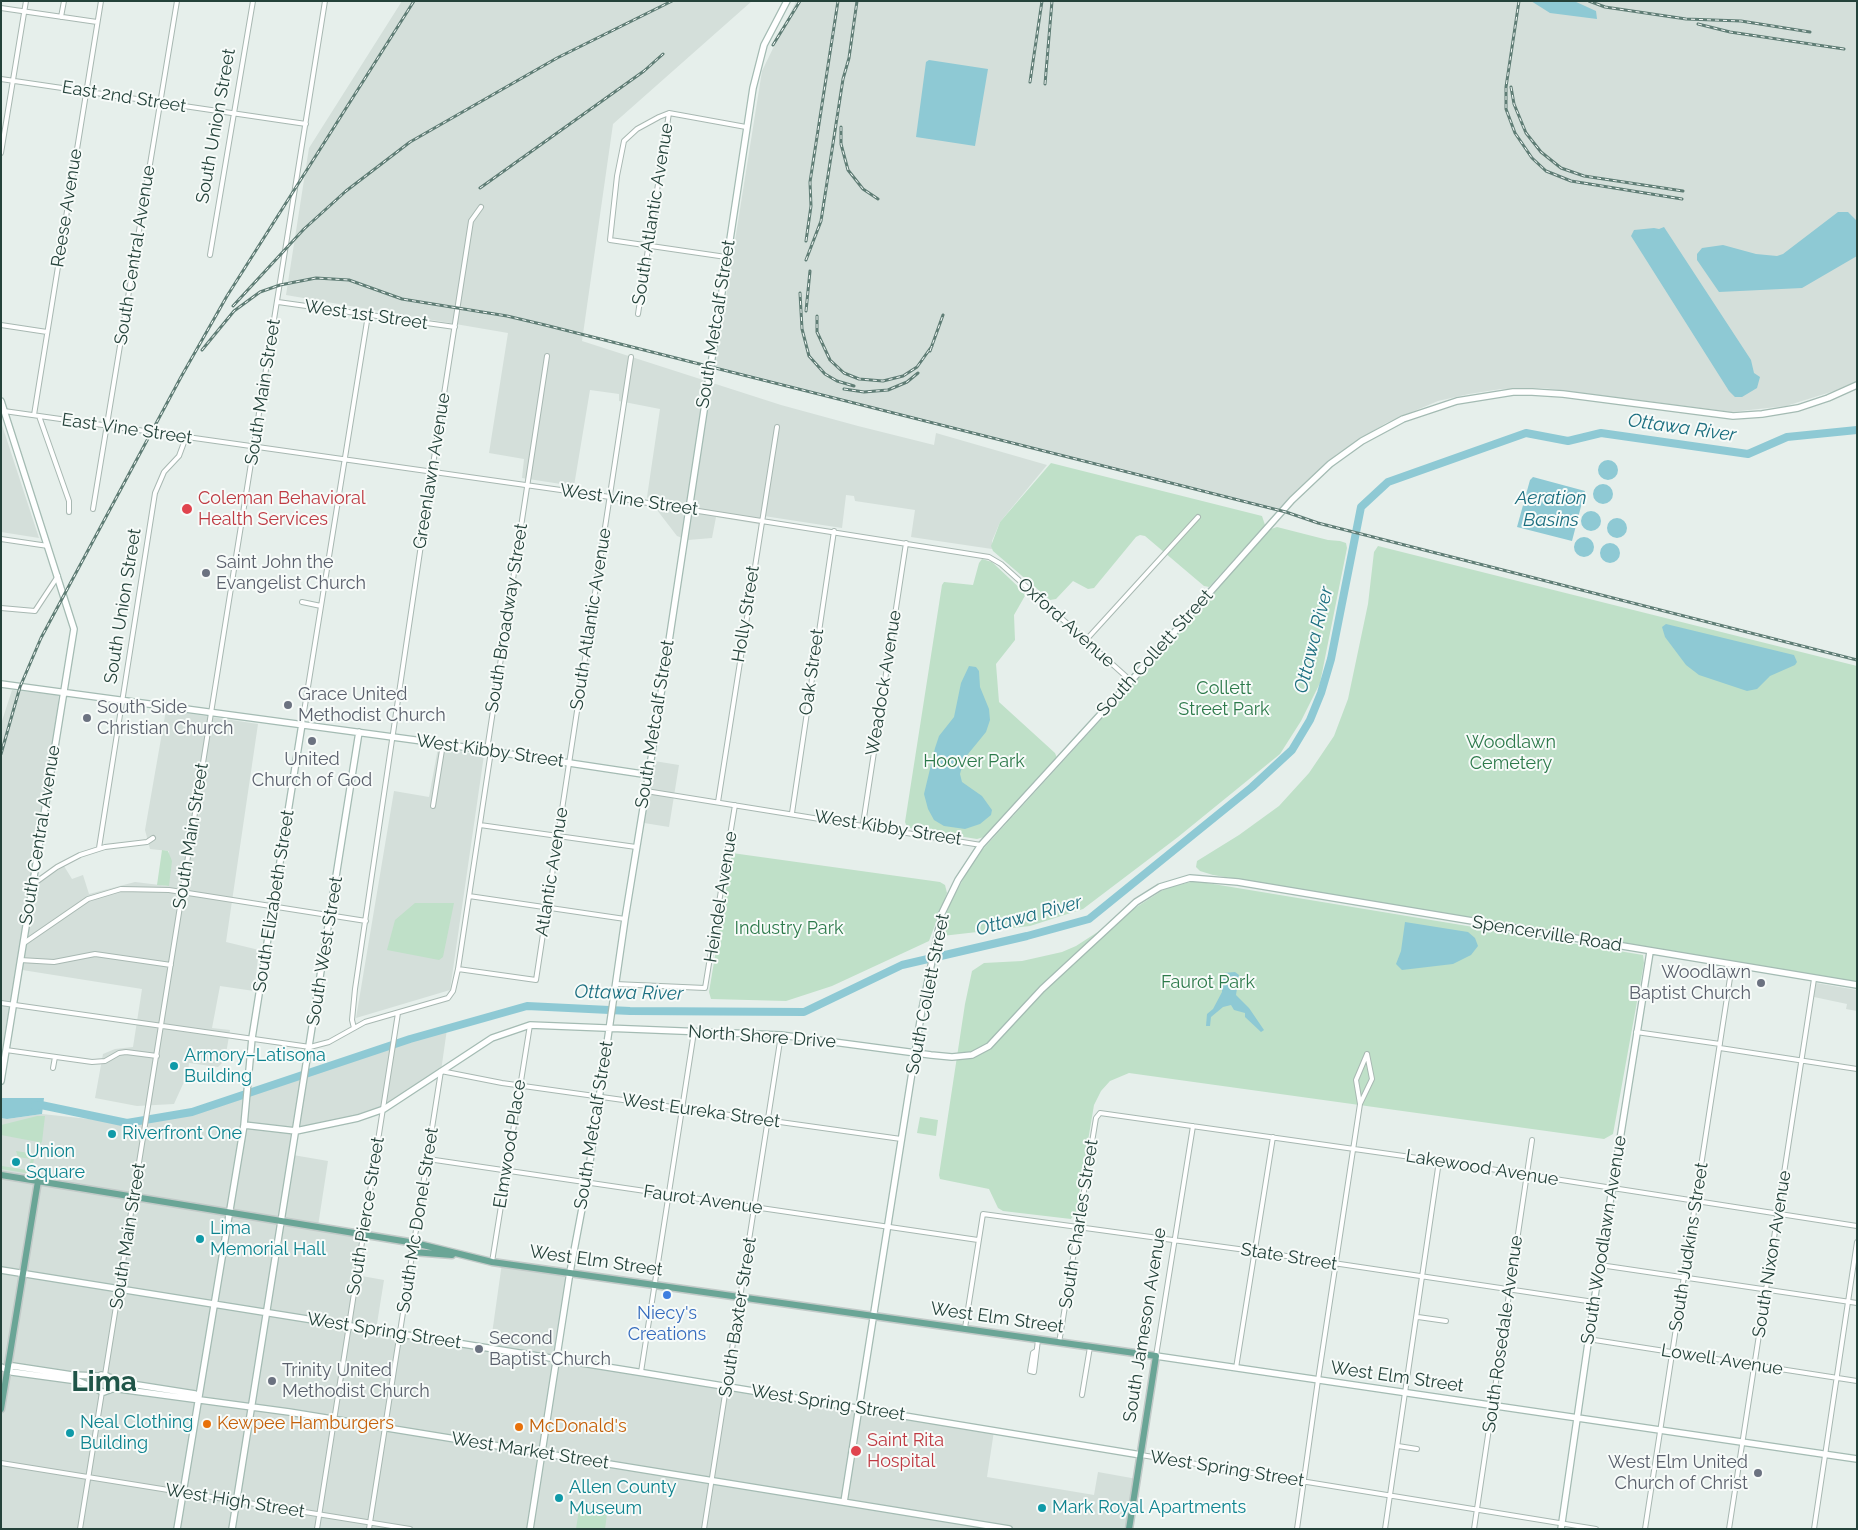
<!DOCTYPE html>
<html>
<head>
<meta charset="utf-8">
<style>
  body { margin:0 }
  #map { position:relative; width:1858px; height:1530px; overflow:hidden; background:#e6efeb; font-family:Raleway,sans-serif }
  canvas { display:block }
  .frame { position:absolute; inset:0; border:2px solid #24423a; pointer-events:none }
</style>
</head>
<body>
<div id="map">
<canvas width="1858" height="1530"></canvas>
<div class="frame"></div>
</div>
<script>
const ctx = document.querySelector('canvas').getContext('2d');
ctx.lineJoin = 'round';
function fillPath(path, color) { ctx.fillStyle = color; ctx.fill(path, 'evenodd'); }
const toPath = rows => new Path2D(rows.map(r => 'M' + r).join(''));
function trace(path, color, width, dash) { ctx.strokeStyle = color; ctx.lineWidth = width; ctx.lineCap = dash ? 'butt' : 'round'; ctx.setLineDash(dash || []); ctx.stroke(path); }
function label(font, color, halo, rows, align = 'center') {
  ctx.font = font + ' Raleway,sans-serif'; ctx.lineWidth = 4; ctx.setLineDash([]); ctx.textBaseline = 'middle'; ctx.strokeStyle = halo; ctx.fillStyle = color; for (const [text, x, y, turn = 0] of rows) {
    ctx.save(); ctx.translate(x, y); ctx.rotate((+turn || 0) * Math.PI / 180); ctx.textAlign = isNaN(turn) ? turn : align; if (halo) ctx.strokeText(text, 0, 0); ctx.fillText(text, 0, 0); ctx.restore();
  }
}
fillPath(toPath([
  [402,1,752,1,613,124,582,341,781,405,858,426,934,445,936,433,1047,465,1000,522,992,541,992,549,911,537,915,510,855,501,854,496,846,495,842,528,764,516,763,525,716,517,712,538,688,540,677,536,647,497,660,409,619,401,619,394,590,390,574,486,522,478,524,459,489,453,508,333,286,295,309,148],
  [796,1,1857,1,1857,381,1834,391,1786,406,1731,412,1543,388,1501,389,1469,394,1438,401,1386,423,1337,454,1297,490,1281,509,715,366,762,71],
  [1,422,39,538,1,532],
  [12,690,59,695,35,886,64,866,72,879,83,875,89,894,135,882,168,886,169,851,150,849,145,830,166,710,258,724,226,942,259,950,254,991,220,986,212,1028,230,1030,225,1060,218,1067,189,1063,188,1073,174,1104,137,1106,95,1098,103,1054,115,1049,133,1047,142,989,16,969,1,1056,1,724],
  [438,748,484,755,450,990,356,1018,394,791,429,797],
  [654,761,679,765,669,827,644,823],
  [1816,983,1857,990,1857,1011,1846,1009,1847,1004,1814,997],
  [447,1029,441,1071,384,1109,296,1131,293,1155,328,1161,318,1226,363,1234,356,1275,384,1280,376,1330,490,1348,502,1263,570,1272,557,1359,994,1431,987,1477,1094,1495,1098,1472,1137,1479,1129,1529,1,1529,1,1118,7,1119,42,1114,127,1123,192,1112]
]), '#d4dfda');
fillPath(toPath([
  [1051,463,1262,516,1265,525,1209,587,1204,586,1145,536,1140,535,1136,537,1094,588,1088,589,1073,581,1056,599,1050,600,993,551,991,546,1000,522],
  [1277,527,1328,540,1340,541,1346,543,1347,548,1320,683,1301,721,1280,754,1178,837,1083,909,1030,926,942,936,944,919,950,904,969,868,983,849,1128,690,1271,529],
  [1378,546,1857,666,1857,983,1213,875,1200,871,1196,867,1197,861,1239,835,1279,806,1309,773,1334,736,1348,699,1368,604,1374,552],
  [982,559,992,562,1026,594,1014,615,1015,640,996,664,999,702,1055,753,1057,758,984,837,977,839,914,829,907,827,905,822,942,585,944,582,973,585,979,563],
  [162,850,168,851,172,861,169,886,157,885],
  [732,853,940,882,945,885,947,893,929,941,832,986,786,1001,711,999,709,992],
  [1195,881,1643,955,1644,963,1613,1134,1604,1139,1129,1073,1110,1081,1101,1091,1094,1105,1076,1212,1071,1219,1003,1211,998,1208,989,1189,940,1179,939,1175,965,1004,972,971,984,963,1022,961,1062,952,1076,946,1166,888],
  [415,903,454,903,443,957,439,960,387,950,395,920],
  [37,1116,45,1116,42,1142,39,1145,38,1142,1,1135,1,1125],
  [920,1117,938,1120,936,1136,917,1133],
  [16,1151,35,1154,31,1174,1,1169,1,1161,2,1166,26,1170,32,1167,29,1166,31,1159,18,1157],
  [579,1510,607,1514,605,1529,576,1529]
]), '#bfe0c8');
fillPath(toPath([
  [1531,1,1574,1,1596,11,1597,19,1550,13],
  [929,60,988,69,975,146,916,137,926,62],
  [1838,212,1848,212,1857,221,1857,256,1802,288,1719,292,1697,260,1697,254,1702,248,1723,245,1756,254,1777,256,1783,254],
  [1664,227,1751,360,1754,373,1760,377,1757,388,1742,397,1735,397,1729,391,1631,236,1634,230,1654,228,1659,229],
  '1598 470a10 10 0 1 1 20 0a10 10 0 1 1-20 0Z',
  [1533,477,1585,491,1572,541,1517,527,1530,480],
  '1593 494a10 10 0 1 1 20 0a10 10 0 1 1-20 0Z',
  '1581 521a10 10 0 1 1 20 0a10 10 0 1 1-20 0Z',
  '1607 528a10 10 0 1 1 20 0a10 10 0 1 1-20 0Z',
  '1574 547a10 10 0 1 1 20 0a10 10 0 1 1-20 0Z',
  '1600 553a10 10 0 1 1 20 0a10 10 0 1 1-20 0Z',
  [1666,624,1794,655,1797,662,1795,665,1770,676,1757,689,1747,691,1699,675,1686,665,1665,637,1662,627],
  [969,666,976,667,979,671,980,687,989,709,990,720,986,732,964,759,960,774,962,782,982,796,992,810,991,815,980,824,965,829,944,826,934,820,928,809,924,794,935,748,939,736,954,717,961,683],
  [1405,922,1468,932,1475,938,1478,946,1471,955,1453,964,1402,970,1396,964,1401,951],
  [1223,973,1235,972,1239,975,1236,995,1249,1008,1264,1030,1261,1032,1245,1017,1245,1013,1234,1010,1231,1005,1223,1007,1211,1017,1210,1026,1206,1026,1207,1014,1213,1009,1222,992,1222,983,1220,977],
  [1,1098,44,1098,42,1114,7,1119,1,1118]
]), '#8ec9d4');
trace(toPath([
  [35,1106,41,1105,127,1123,192,1112,410,1039,527,1006,630,1011,804,1012,902,965,1027,936,1089,919,1252,787,1292,750,1310,720,1321,693,1331,659,1361,507,1388,482,1526,433,1568,441,1601,433,1748,454,1787,437,1857,430]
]), '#8ec9d4', 8);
const street = toPath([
  [1,8,97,22],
  [61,17,64,1],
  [1,79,306,124],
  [1,153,26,1],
  [210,255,253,1],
  [726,257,610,240,617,176,624,141,637,129,659,117,669,113,746,127],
  [278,302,455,327],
  [638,314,669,113],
  [1,325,47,332],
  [4,411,610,497,989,557,1001,564,1131,681],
  [34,415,101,1],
  [39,416,69,501,69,512],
  [93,509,177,1],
  [1,539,48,546],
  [302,602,321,606],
  [1,608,35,611,58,576],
  [1086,640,1198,517],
  [302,724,368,315],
  [487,750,547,356],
  [646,791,981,845],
  [718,802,777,427],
  [433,806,443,744],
  [792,813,834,531],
  [863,824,906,543],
  [480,825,636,847],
  [99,848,155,493,164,472,179,456,186,437],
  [32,885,57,867,80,855,105,847,147,842,153,838],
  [469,896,625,919],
  [24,943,88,899,121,889,169,890,366,921],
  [20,960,54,962,95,954,171,965],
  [458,969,536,980,631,357],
  [615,984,705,988,735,805],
  [1,1003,310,1047,329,1042,365,1022,448,998,453,991,458,969,491,751],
  [354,1028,352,1020,355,989,432,471,471,221,481,207],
  [1636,1032,1720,1044],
  [1720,1048,1857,1069],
  [6,1050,92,1062,105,1061,119,1053,126,1052,157,1056],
  [53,1068,55,1057],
  [1360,1104,1356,1080,1367,1054],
  [428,1159,978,1240],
  [492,1262,530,1025],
  [1600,1265,1857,1303],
  [1418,1317,1446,1321],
  [965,1328,983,1214,1253,1251,1594,1302],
  [1588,1339,1857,1381],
  [1059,1343,1096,1118,1100,1113,1439,1161,1857,1226],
  [1036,1351,1033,1353,1030,1371,1034,1372,1038,1340],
  [1156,1356,1193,1126],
  [1236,1368,1273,1137],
  [641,1372,694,1032],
  [105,1375,325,1],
  [1082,1395,1090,1347],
  [1398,1446,1417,1449],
  [1141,1455,1596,1529],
  [1,1463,410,1529],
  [80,1529,102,1392],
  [317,1529,398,1013],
  [369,1529,441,1071,502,1083,901,1139],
  [704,1529,781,1035],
  [1297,1529,1318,1380,1360,1104,1372,1079,1367,1054],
  [1385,1529,1439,1161],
  [1474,1529,1532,1140],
  [1645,1529,1732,965],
  [1729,1529,1814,979],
  [1814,1529,1857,1242]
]);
const secondary = toPath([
  [1,401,74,629,1,1081],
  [1,684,437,743,649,775],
  [244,1125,296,1131,358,1118,384,1109,492,1038,530,1025,781,1035,931,1055,952,1057,972,1055,989,1046,1042,989,1136,902,1160,887,1190,878,1238,882,1857,985],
  [1,1270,644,1373,1141,1455],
  [1156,1356,1857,1459],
  [1,1367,12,1372,78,1381,97,1389],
  [8,1368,13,1366,72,1375,99,1376],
  [109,1377,125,1383,195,1394,199,1399],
  [106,1391,111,1387,111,1382,107,1376,101,1375,95,1384,97,1389,102,1392,104,1392,112,1389,119,1389,289,1412,1009,1529],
  [844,1502,922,1009,942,913,958,880,981,845,1131,681,1292,500,1330,464,1362,441,1403,419,1457,401,1513,392,1532,392,1563,394,1733,416,1762,414,1798,408,1828,398,1857,385],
  [177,1529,244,1125,252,1038,302,724],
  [232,1529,359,732],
  [530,1529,570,1272,587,1182,625,919,650,766,753,88,764,45,787,1],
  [1561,1529,1594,1302,1650,952]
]);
const primary = toPath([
  [1,1175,415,1243,492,1262,1156,1356,1129,1529],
  [413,1252,452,1255],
  [1,1409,38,1181]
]);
trace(street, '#a8b8b2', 6);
trace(secondary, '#a4bbb3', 8);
trace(primary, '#c2cac8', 9);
trace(street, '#fff', 4);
trace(secondary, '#fff', 5.5);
trace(primary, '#6aa596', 6);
const rail = toPath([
  [1519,1,1506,87,1506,109,1515,133,1532,158,1546,171,1571,181,1682,199],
  [1589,1,1605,7,1686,19,1741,21,1810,32],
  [1698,24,1730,32,1844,49],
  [773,45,800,1],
  [1030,82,1042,1],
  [1045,84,1052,1],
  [1511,87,1514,104,1526,133,1541,152,1561,168,1584,176,1683,191],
  [841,127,841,144,848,170,863,189,878,199],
  [480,188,644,71,663,54],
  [806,241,811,206,810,182,838,1],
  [806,260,821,221,843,79,849,58,857,1],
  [800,293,802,329,809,356,825,374,837,381,854,386],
  [233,306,304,229,346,191,410,142,557,58,672,1],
  [806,311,810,271],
  [817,316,817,332,830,360,844,373,859,379,883,381,903,376,917,367,932,346],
  [202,350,234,311,260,292,280,285,316,278,349,280,402,299,507,316,545,325,1286,512,1318,523,1857,660],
  [930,351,943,315],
  [844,389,864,392,888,390,907,382,918,373],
  [1,754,20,687,41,638,181,377,227,296,414,1]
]);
trace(rail, '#5f7d75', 3);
trace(rail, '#f7fbf9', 1, [4]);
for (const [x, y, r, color] of [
  [187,509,6,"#e0444e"],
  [206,573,5,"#6b7280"],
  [288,705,5,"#6b7280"],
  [87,718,5,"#6b7280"],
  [312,741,5,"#6b7280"],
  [1761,983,5,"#6b7280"],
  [174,1066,5,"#0f9aa8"],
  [112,1134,5,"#0f9aa8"],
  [16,1162,5,"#0f9aa8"],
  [200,1239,5,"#0f9aa8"],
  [667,1295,5,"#3f7fe0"],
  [479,1349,5,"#6b7280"],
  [272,1381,5,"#6b7280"],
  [207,1424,5,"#e8710a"],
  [519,1427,5,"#e8710a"],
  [70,1433,5,"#0f9aa8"],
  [856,1451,6,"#e0444e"],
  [1758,1473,5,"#6b7280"],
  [559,1498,5,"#0f9aa8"],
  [1042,1508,5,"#0f9aa8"]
]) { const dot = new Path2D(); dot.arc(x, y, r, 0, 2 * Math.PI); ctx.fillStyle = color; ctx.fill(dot); trace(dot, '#f7fbf9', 2); }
label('18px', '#24423a', '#f7fbf9', [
  ["East 2nd Street",124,97,9],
  ["South Union Street",216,126,-80],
  ["Reese Avenue",67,208,-81],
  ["South Atlantic Avenue",653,214,-81],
  ["South Central Avenue",135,255,-81],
  ["West 1st Street",366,315,8],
  ["South Metcalf Street",716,324,-81],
  ["South Main Street",263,392,-81],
  ["East Vine Street",127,429,8],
  ["Greenlawn Avenue",432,471,-81],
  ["West Vine Street",629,500,8],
  ["South Union Street",123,606,-81],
  ["Holly Street",746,614,-81],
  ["South Broadway Street",507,618,-81],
  ["South Atlantic Avenue",591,619,-81],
  ["Oxford Avenue",1066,623,42],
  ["South Collett Street",1155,653,-48],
  ["Oak Street",812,672,-82],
  ["Weadock Avenue",884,683,-81],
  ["South Metcalf Street",655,724,-81],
  ["West Kibby Street",490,751,8],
  ["West Kibby Street",888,828,9],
  ["South Central Avenue",40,835,-81],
  ["South Main Street",191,836,-81],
  ["Atlantic Avenue",552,872,-81],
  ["Heindel Avenue",721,897,-81],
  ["South Elizabeth Street",274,901,-81],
  ["Spencerville Road",1547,934,9],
  ["South West Street",325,951,-81],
  ["South Collett Street",928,994,-79],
  ["North Shore Drive",762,1037,4],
  ["West Eureka Street",701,1111,8],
  ["South Metcalf Street",594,1125,-81],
  ["Elmwood Place",510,1144,-81],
  ["Lakewood Avenue",1482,1168,9],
  ["Faurot Avenue",703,1200,8],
  ["South Pierce Street",366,1216,-81],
  ["South Mc Donel Street",418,1220,-81],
  ["South Charles Street",1079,1224,-81],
  ["South Main Street",128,1236,-81],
  ["South Woodlawn Avenue",1604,1240,-81],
  ["South Judkins Street",1689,1247,-81],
  ["South Nixon Avenue",1772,1254,-81],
  ["State Street",1289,1257,9],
  ["West Elm Street",596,1261,8],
  ["South Baxter Street",738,1317,-81],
  ["West Elm Street",997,1318,8],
  ["South Jameson Avenue",1145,1325,-81],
  ["West Spring Street",384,1331,9],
  ["South Rosedale Avenue",1503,1334,-82],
  ["Lowell Avenue",1722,1360,9],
  ["West Elm Street",1397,1377,8],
  ["West Spring Street",828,1403,9],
  ["West Market Street",530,1451,9],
  ["West Spring Street",1227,1469,9],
  ["West High Street",235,1501,9]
]);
label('18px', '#be3a42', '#f7fbf9', [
  ["Coleman Behavioral",198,499],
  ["Health Services",198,520],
  ["Saint Rita",867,1441],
  ["Hospital",867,1462]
], 'left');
label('18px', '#5b616d', '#f7fbf9', [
  ["Saint John the",216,563],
  ["Evangelist Church",216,584],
  ["Grace United",298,695],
  ["Methodist Church",298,716],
  ["South Side",97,708],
  ["Christian Church",97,729],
  ["United",312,760,"center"],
  ["Church of God",312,781,"center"],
  ["Woodlawn",1751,973,"right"],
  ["Baptist Church",1751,994,"right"],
  ["Second",489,1339],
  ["Baptist Church",489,1360],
  ["Trinity United",282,1371],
  ["Methodist Church",282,1392],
  ["West Elm United",1748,1463,"right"],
  ["Church of Christ",1748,1484,"right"]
], 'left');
label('18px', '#2d7a4b', '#f7fbf9', [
  ["Collett",1224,689],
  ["Street Park",1224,710],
  ["Woodlawn",1511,743],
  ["Cemetery",1511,764],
  ["Hoover Park",974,762],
  ["Industry Park",789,929],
  ["Faurot Park",1208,983]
]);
label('18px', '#0d838f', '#f7fbf9', [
  ["Armory–Latisona",184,1056],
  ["Building",184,1077],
  ["Riverfront One",122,1134],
  ["Union",26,1152],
  ["Square",26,1173],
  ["Lima",210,1229],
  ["Memorial Hall",210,1250],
  ["Neal Clothing",80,1423],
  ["Building",80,1444],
  ["Allen County",569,1488],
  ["Museum",569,1509],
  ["Mark Royal Apartments",1052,1508]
], 'left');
label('18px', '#366cbe', '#f7fbf9', [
  ["Niecy's",667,1314],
  ["Creations",667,1335]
]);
label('18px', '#c56008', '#f7fbf9', [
  ["Kewpee Hamburgers",217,1424],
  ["McDonald's",529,1427]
], 'left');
label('italic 19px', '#1c6f80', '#f7fbf9', [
  ["Ottawa River",1682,428,8],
  ["Aeration",1551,498],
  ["Basins",1551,520],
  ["Ottawa River",1314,640,-76],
  ["Ottawa River",1029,916,-15],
  ["Ottawa River",629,993,1]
]);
label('bold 28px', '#1f5548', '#f7fbf9', [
  ["Lima",104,1383]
]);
</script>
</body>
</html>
